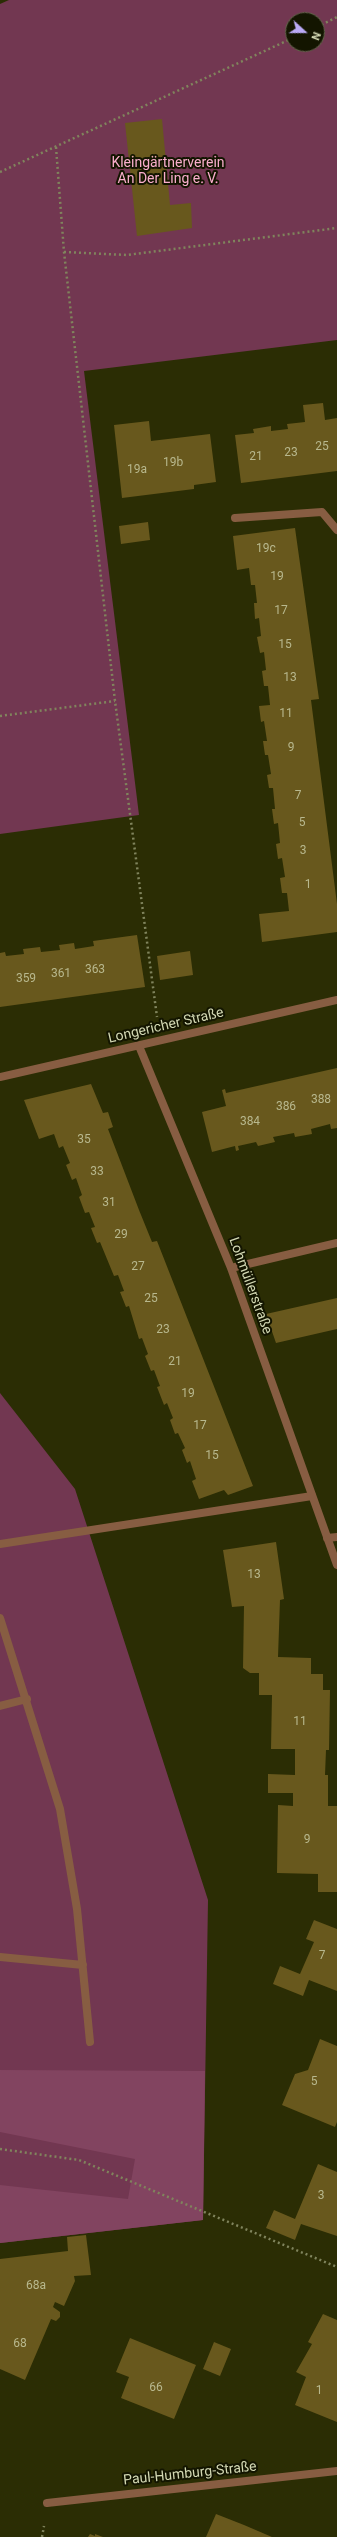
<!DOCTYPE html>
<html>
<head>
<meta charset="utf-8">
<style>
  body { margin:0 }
  #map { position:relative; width:337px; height:2537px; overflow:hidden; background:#2b2d04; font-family:Roboto,sans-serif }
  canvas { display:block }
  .north { position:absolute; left:285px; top:12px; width:40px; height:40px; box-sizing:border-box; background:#131500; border:1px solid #606348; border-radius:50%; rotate:111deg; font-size:11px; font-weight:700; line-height:16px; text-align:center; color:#d3d8b3 }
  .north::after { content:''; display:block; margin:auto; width:14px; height:18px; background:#baaaf6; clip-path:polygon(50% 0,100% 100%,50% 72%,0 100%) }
</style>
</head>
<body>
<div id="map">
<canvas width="337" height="2537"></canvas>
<div class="north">N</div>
</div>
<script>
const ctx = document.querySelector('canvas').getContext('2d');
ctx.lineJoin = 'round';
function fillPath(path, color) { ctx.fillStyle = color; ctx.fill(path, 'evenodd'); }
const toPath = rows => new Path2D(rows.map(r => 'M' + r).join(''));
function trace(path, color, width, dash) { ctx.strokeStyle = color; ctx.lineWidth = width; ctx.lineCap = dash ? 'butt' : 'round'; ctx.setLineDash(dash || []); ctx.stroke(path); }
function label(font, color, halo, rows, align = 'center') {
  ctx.font = font + ' Roboto,sans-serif'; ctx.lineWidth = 4; ctx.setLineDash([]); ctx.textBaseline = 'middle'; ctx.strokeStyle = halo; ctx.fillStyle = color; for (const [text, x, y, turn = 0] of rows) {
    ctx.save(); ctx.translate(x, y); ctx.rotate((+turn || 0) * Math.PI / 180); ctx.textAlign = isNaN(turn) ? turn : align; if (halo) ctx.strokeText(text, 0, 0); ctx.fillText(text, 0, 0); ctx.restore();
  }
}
fillPath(toPath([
  [9,0,337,0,337,340,84,371,139,815,0,834,0,4],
  [293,20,317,20,317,44,293,44],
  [0,1393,75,1489,208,1900,203,2220,0,2243]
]), '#723751');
fillPath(toPath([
  [0,2070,205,2071,203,2220,0,2243,0,2185,128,2199,135,2159,0,2132]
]), '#824460');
fillPath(toPath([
  [162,119,170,205,191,203,192,228,137,236,125,123],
  [323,403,325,420,337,418,337,471,241,483,235,435,254,433,253,429,271,426,271,431,288,429,287,424,305,422,303,405],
  [149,421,151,441,210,434,216,482,194,485,194,489,122,498,114,425],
  [148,522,150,540,121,544,119,526],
  [295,528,319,699,311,700,337,904,337,932,262,942,259,914,289,911,287,893,282,893,280,878,285,877,282,858,278,859,276,844,280,843,278,823,274,824,272,809,275,809,273,788,269,788,267,775,271,774,268,755,265,755,263,741,267,741,264,721,261,722,259,706,270,705,268,686,264,686,262,671,266,670,264,652,260,653,257,637,261,636,259,618,255,619,254,603,257,603,255,585,251,585,249,568,237,570,233,536],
  [137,935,145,987,0,1007,0,953,5,952,6,956,24,954,23,949,40,947,41,952,60,950,59,945,74,943,75,949,94,946,93,941],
  [190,951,193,975,160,980,157,956],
  [337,1068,337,1128,331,1129,330,1124,311,1129,312,1134,295,1137,294,1133,273,1137,275,1142,258,1146,256,1142,238,1146,239,1150,236,1151,235,1146,212,1152,202,1112,226,1106,222,1090,225,1089,226,1093],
  [91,1084,103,1113,108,1112,113,1127,108,1129,139,1210,152,1242,157,1241,253,1486,228,1495,224,1490,199,1499,192,1481,196,1479,190,1461,187,1463,182,1450,185,1448,178,1433,175,1434,170,1420,173,1418,167,1403,164,1405,157,1387,160,1386,154,1370,151,1371,145,1356,148,1354,142,1338,139,1339,129,1306,126,1307,120,1292,124,1291,118,1275,114,1276,100,1242,97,1243,91,1228,95,1227,89,1212,85,1213,79,1197,82,1195,76,1178,72,1180,66,1165,70,1163,63,1146,59,1148,54,1134,39,1139,24,1100],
  [337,1298,337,1329,276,1343,266,1314],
  [276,1542,284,1599,280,1600,278,1657,311,1658,311,1674,323,1674,323,1690,330,1690,329,1750,326,1750,325,1775,328,1775,328,1806,337,1806,337,1892,318,1892,318,1874,277,1873,278,1805,293,1806,293,1793,268,1793,268,1774,295,1775,295,1749,271,1749,272,1695,259,1695,259,1673,250,1673,243,1668,244,1606,232,1607,223,1550],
  [314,1920,337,1929,337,1991,309,1980,303,1996,273,1984,280,1966,300,1974,314,1942,306,1939],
  [320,2039,337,2046,337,2122,335,2127,282,2105,295,2074,308,2070],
  [318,2164,337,2172,337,2236,301,2224,295,2240,266,2228,274,2210,295,2219],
  [86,2235,91,2275,74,2276,75,2281,64,2306,55,2302,53,2307,60,2312,60,2317,56,2321,51,2319,25,2380,0,2369,0,2259,68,2251,67,2237],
  [323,2314,337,2320,337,2422,295,2405,306,2377,296,2372,312,2344,308,2342],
  [130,2338,196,2365,174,2419,121,2398,129,2377,116,2372],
  [214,2342,231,2349,220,2376,203,2369],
  [216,2514,244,2525,272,2537,206,2537],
  [90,2534,95,2536,95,2534,103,2537,88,2537]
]), '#68581d');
trace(toPath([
  [317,27,337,17],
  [56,147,64,252,115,701,157,1017],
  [0,172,293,38],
  [64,252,127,255,337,228],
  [0,716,115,701],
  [0,2149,79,2160,337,2267],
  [42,2537,44,2526]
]), '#80845d', 2.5, [2, 3]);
trace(toPath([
  [0,1544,312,1496],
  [0,1618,60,1809,77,1909,90,2042],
  [0,1706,27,1699],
  [0,1957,83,1965]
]), '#875d42', 8);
trace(toPath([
  [235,518,322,512,337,530],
  [139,1046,231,1268,337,1565],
  [0,1077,337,1000],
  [231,1268,337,1243],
  [327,1538,337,1537],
  [47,2503,337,2471]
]), '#875d42', 8);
label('12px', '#b8b88e', null, [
  ["25",322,447],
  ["23",291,453],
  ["21",256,457],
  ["19b",173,463],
  ["19a",137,470],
  ["19c",266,549],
  ["19",277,577],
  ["17",281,611],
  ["15",285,645],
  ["13",290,678],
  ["11",286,714],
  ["9",291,748],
  ["7",298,796],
  ["5",302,823],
  ["3",303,851],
  ["1",308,885],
  ["363",95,970],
  ["361",61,974],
  ["359",26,979],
  ["388",321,1100],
  ["386",286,1107],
  ["384",250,1122],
  ["35",84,1140],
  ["33",97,1172],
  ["31",109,1203],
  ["29",121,1235],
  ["27",138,1267],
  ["25",151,1299],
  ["23",163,1330],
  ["21",175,1362],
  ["19",188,1394],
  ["17",200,1426],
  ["15",212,1456],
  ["13",254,1575],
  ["11",300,1722],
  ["9",307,1840],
  ["7",322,1956],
  ["5",314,2082],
  ["3",321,2196],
  ["68a",36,2286],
  ["68",20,2344],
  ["66",156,2388],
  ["1",319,2391]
]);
label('14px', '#faaecd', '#131500', [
  ["Kleingärtnerverein",168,163],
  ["An Der Ling e. V.",168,179]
]);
label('14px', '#d3d8b3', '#131500', [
  ["Longericher Straße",166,1026,-13],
  ["Lohmüllerstraße",250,1286,70],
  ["Paul-Humburg-Straße",190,2474,-6]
]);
</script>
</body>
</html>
